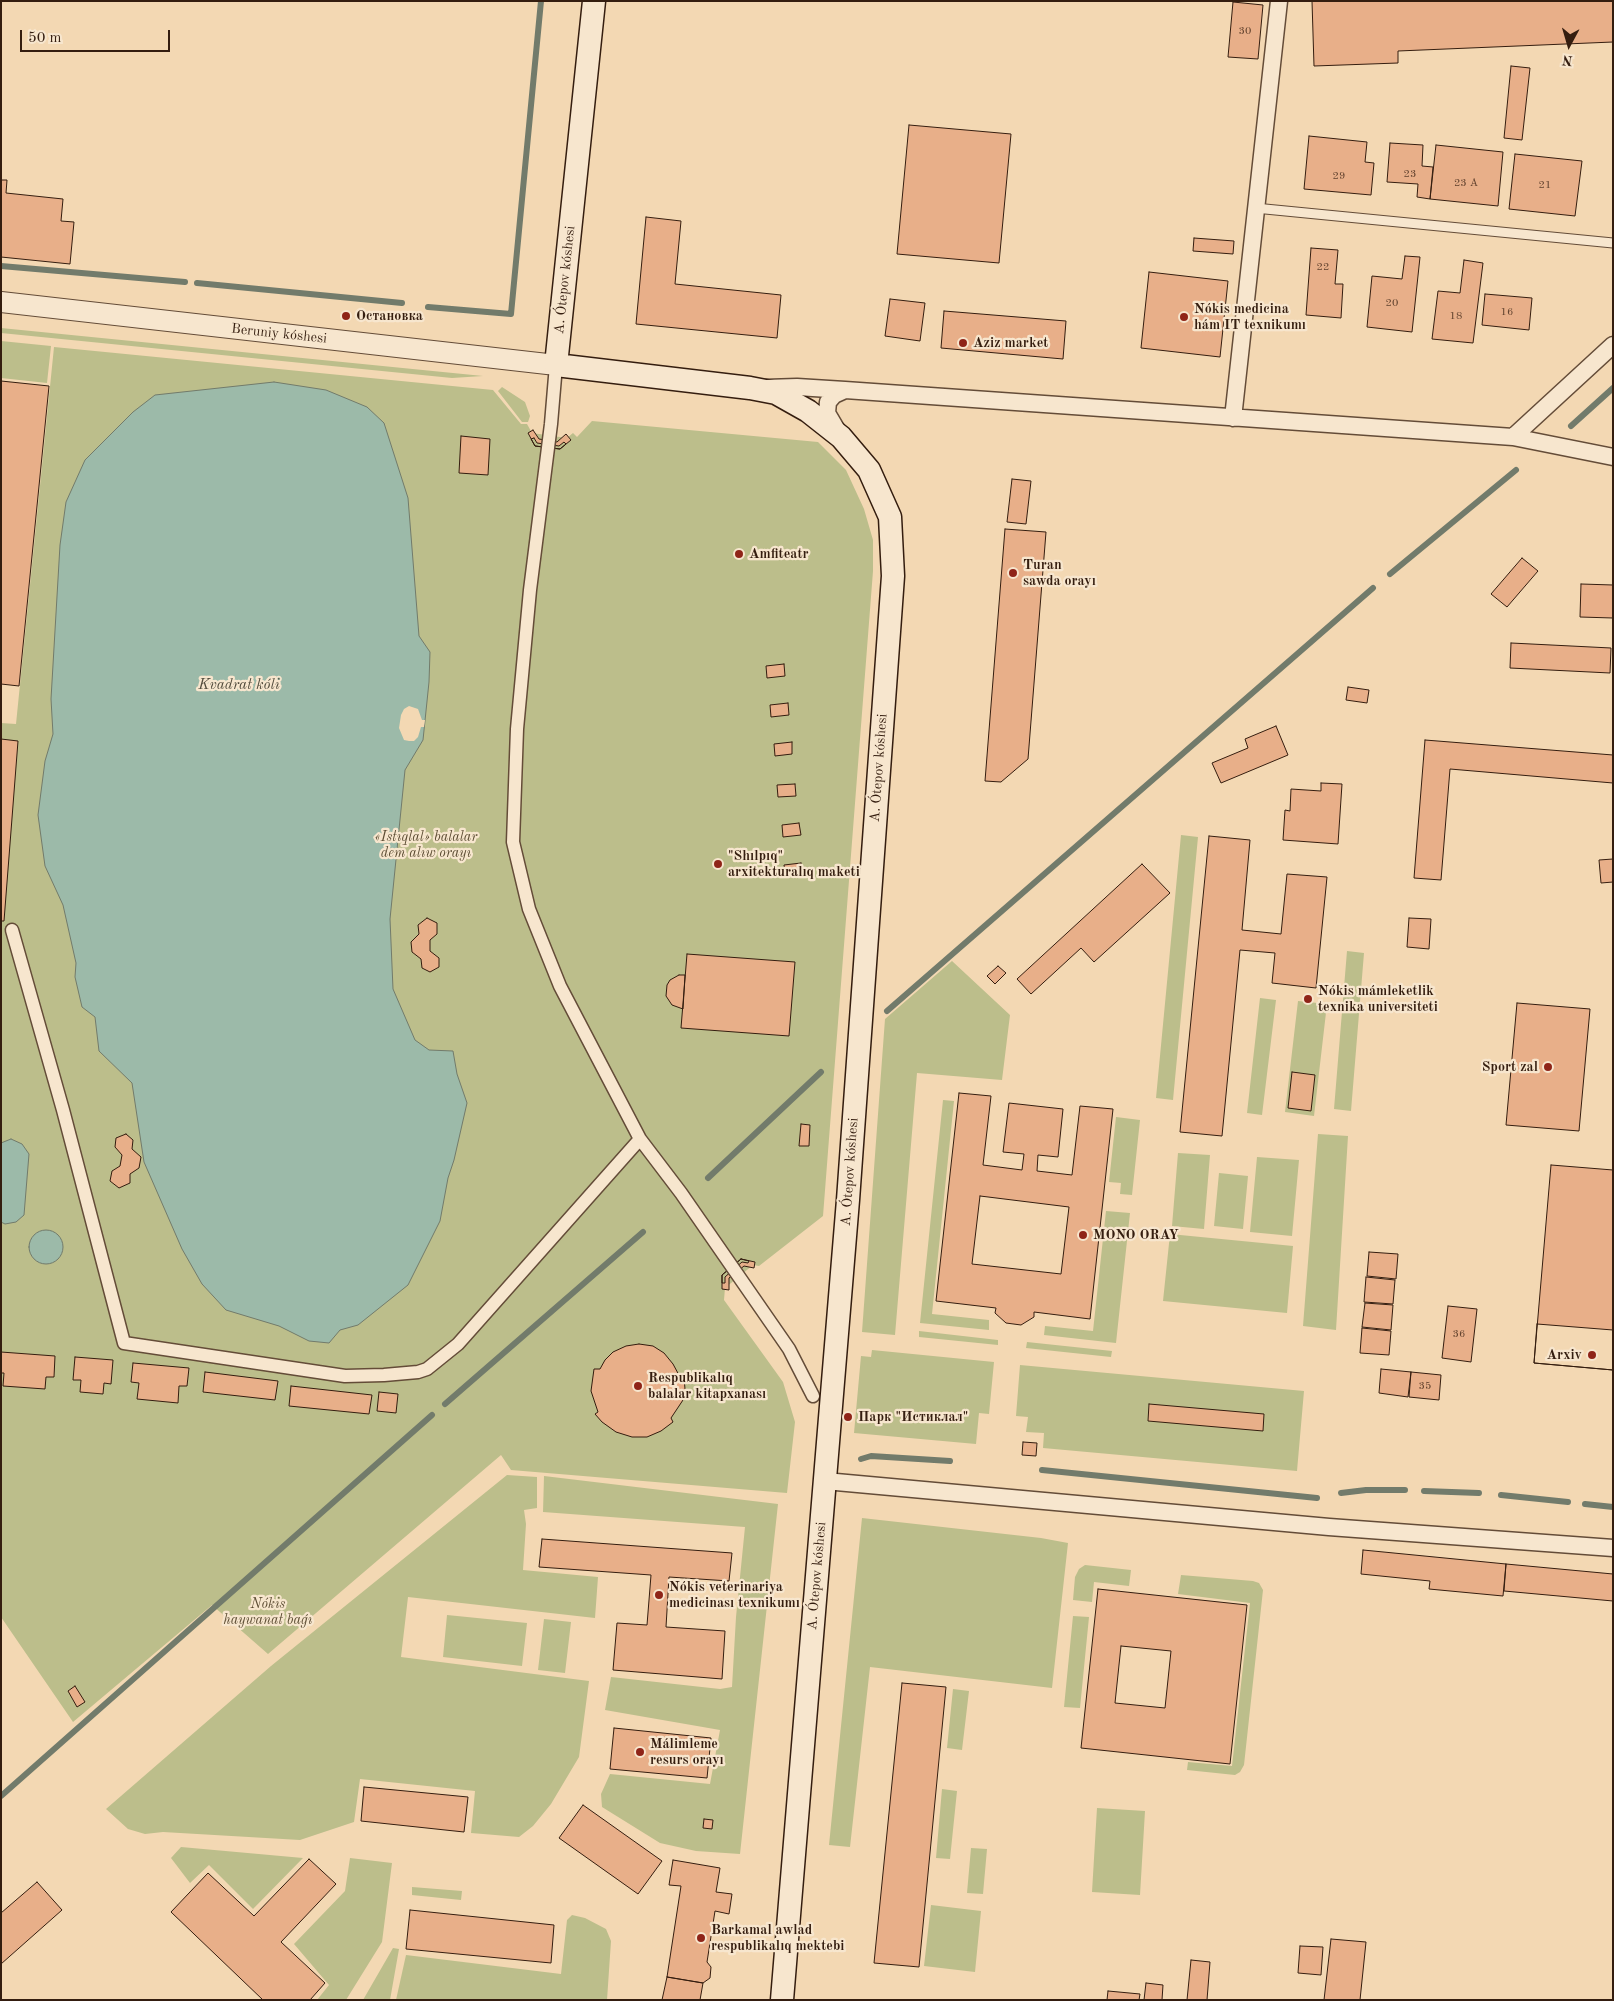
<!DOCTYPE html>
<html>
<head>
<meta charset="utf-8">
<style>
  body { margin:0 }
  #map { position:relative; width:1614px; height:2001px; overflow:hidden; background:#f3d8b3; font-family:"Old Standard TT",serif }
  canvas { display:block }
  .frame { position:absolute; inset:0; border:2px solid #341d0f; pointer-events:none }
  .north { position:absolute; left:1544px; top:20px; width:50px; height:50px; -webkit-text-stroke:4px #f7e6ce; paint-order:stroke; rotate:186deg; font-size:14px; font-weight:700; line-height:20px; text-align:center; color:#341d0f }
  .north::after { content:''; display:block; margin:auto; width:18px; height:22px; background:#341d0f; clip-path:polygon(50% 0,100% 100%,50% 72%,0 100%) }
  .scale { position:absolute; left:20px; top:30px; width:150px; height:22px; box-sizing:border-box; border:2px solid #341d0f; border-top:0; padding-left:6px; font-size:15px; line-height:18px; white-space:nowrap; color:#341d0f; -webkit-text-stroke:4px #f7e6ce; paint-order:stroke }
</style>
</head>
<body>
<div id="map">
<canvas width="1614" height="2001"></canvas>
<div class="frame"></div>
<div class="north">N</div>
<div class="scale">50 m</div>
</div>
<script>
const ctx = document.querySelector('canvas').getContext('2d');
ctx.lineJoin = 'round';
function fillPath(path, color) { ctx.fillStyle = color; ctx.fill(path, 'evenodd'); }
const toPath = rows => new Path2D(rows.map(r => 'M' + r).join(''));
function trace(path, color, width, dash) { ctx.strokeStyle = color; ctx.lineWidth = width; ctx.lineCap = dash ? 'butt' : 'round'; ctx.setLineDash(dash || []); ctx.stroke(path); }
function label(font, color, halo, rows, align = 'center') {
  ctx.font = font + ' "Old Standard TT",serif'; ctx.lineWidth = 4.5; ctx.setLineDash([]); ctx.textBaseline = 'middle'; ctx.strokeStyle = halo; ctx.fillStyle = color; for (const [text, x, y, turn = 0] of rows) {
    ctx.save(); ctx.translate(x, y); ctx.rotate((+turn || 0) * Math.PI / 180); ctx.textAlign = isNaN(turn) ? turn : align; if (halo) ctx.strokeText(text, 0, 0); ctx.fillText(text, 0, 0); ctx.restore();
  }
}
fillPath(toPath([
  [1,328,483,376,452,378,1,333],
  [1,341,51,346,47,383,1,378],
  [54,347,493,390,521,424,527,424,532,433,567,438,573,433,577,437,592,421,818,442,846,470,864,509,873,540,873,571,823,1216,759,1266,753,1265,725,1288,724,1300,783,1382,795,1422,787,1493,511,1470,501,1455,268,1654,212,1605,73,1722,1,1617,1,723,16,724],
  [502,387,525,402,530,416,528,422,522,422,498,391],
  [1181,835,1198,837,1173,1100,1156,1098],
  [1347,951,1364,953,1351,1111,1334,1109],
  [952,961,1010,1015,1002,1080,917,1073,895,1335,862,1332,885,1019],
  [1260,998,1276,1000,1262,1115,1247,1113],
  [1298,1001,1327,1004,1314,1116,1285,1112],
  [943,1100,954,1101,932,1314,989,1320,989,1330,920,1323],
  [1116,1117,1140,1120,1132,1195,1120,1194,1121,1183,1109,1182],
  [1318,1134,1348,1136,1336,1330,1303,1326],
  [1178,1153,1210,1155,1204,1229,1172,1226],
  [1257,1157,1299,1160,1292,1236,1250,1232],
  [1219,1173,1248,1176,1243,1229,1214,1226],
  [1106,1211,1130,1213,1116,1343,1044,1335,1045,1326,1093,1331],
  [1170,1234,1293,1246,1287,1313,1163,1301],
  [919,1331,998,1340,998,1345,919,1337],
  [1027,1342,1112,1351,1111,1357,1026,1348],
  [872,1350,994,1362,989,1414,979,1413,976,1444,854,1433,861,1356,871,1357],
  [1020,1365,1304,1391,1297,1471,1043,1448,1044,1433,1026,1432,1028,1417,1016,1416],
  [507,1475,537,1477,537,1508,524,1510,526,1524,523,1570,598,1577,595,1618,408,1597,401,1657,589,1681,579,1757,551,1804,533,1826,519,1837,471,1833,475,1791,360,1779,354,1822,300,1840,163,1832,145,1834,128,1829,106,1809,271,1666],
  [544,1476,778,1504,740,1854,696,1851,660,1843,602,1807,601,1794,610,1774,710,1784,720,1730,605,1710,611,1677,720,1689,732,1687,736,1617,745,1527,543,1512],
  [862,1518,1041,1538,1068,1543,1052,1688,870,1667,850,1847,829,1845],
  [1085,1565,1131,1570,1129,1586,1094,1582,1092,1602,1073,1600,1075,1577,1079,1569],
  [1181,1575,1253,1581,1259,1583,1263,1590,1244,1765,1240,1772,1235,1775,1187,1770,1188,1762,1232,1766,1250,1603,1178,1594],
  [447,1615,527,1623,522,1666,443,1657],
  [1073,1616,1089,1617,1080,1708,1064,1707],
  [544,1619,571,1622,565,1673,538,1670],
  [953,1689,969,1691,962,1750,947,1748],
  [942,1789,957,1791,950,1859,936,1858],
  [1097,1808,1145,1811,1140,1895,1092,1892],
  [181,1847,303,1858,253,1909,209,1865,190,1883,171,1858],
  [971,1848,987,1849,983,1894,967,1893],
  [350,1858,392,1863,382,1942,346,2000,317,2000,329,1985,294,1944,345,1891],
  [412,1887,462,1891,461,1900,412,1895],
  [931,1905,981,1911,975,1972,924,1966],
  [572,1915,585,1918,606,1929,611,1941,607,2000,396,2000,406,1955,561,1974,567,1920],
  [393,1948,399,1949,390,2000,363,2000]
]), '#bcbe8b');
const water = toPath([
  [274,382,326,390,367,407,384,423,408,498,419,636,430,652,429,682,423,740,405,770,390,919,393,989,415,1040,429,1050,453,1051,457,1074,467,1103,454,1160,448,1178,440,1221,408,1285,358,1325,340,1330,329,1343,309,1341,279,1326,226,1310,202,1284,182,1249,144,1162,132,1083,99,1051,95,1017,82,1007,75,977,76,963,63,905,45,866,38,815,45,761,53,734,51,699,60,545,66,502,85,460,133,412,155,395,274,382],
  [11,1139,22,1144,29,1154,24,1215,16,1222,5,1224,1,1222,1,1143,11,1139],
  '29 1247a17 17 0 1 1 34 0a17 17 0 1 1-34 0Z'
]);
fillPath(water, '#9cbaa9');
trace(water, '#727b6b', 1);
fillPath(toPath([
  [409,706,418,709,422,720,425,720,424,727,421,727,418,737,414,741,409,741,404,740,399,728,401,715,404,709]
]), '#f3d8b3');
trace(toPath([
  [1,266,185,282],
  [197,283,402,303],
  [428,307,511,314,541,1],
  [1571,426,1613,388],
  [1390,574,1516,470],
  [887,1011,1373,588],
  [708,1178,821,1072],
  [445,1404,643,1232],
  [861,1459,871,1456,950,1461],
  [1042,1470,1317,1498],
  [1424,1491,1479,1493],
  [1341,1493,1366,1490,1405,1490],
  [1501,1495,1568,1502],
  [1585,1504,1613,1507],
  [1,1796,432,1415]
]), '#727b6b', 6);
const building = toPath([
  [1312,1,1613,1,1613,42,1398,51,1398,63,1314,66,1312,1],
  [1233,2,1263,5,1258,59,1228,57,1233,2],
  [1511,66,1530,68,1522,140,1504,138,1511,66],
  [909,125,1011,134,999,263,897,254,909,125],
  [1309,136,1367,142,1365,162,1374,163,1371,195,1304,189,1309,136],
  [1390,143,1423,145,1422,166,1433,167,1430,199,1417,197,1418,184,1387,182,1390,143],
  [1436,145,1503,152,1498,206,1430,199,1436,145],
  [1515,154,1582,161,1575,216,1509,209,1515,154],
  [1,180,7,180,6,193,63,199,61,221,74,222,70,264,1,257,1,180],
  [646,217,681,221,675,284,781,295,777,338,636,324,646,217],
  [1194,238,1234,241,1233,254,1193,251,1194,238],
  [1311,248,1338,250,1335,284,1343,284,1341,318,1306,315,1311,248],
  [1405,256,1420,257,1412,332,1367,327,1372,276,1402,279,1405,256],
  [1464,260,1483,263,1473,343,1432,339,1438,291,1460,293,1464,260],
  [1149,272,1228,281,1220,357,1141,348,1149,272],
  [1485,294,1532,298,1529,330,1482,325,1485,294],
  [890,299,925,303,920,341,885,336,890,299],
  [944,311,1066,321,1063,359,941,348,944,311],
  [1,381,49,386,19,686,1,684,1,381],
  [533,430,539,439,557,442,566,434,571,440,560,449,535,446,528,433,533,430],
  [461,436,490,439,488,475,459,473,461,436],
  [534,438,537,443,559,446,564,442,566,444,560,449,535,446,531,439,534,438],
  [1012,479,1031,481,1026,524,1007,522,1012,479],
  [1005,529,1046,532,1028,759,1001,782,985,781,1005,529],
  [1522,558,1538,571,1507,607,1491,594,1522,558],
  [1581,584,1613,585,1613,618,1580,617,1581,584],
  [1511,643,1611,648,1610,673,1510,668,1511,643],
  [784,664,785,676,767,678,766,666,784,664],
  [1348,687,1369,690,1367,703,1346,700,1348,687],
  [788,703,789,715,771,717,770,705,788,703],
  [1276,726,1288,755,1221,783,1212,763,1248,748,1245,739,1276,726],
  [1,739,18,741,4,921,1,921,1,739],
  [1425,740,1613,755,1613,783,1450,769,1441,880,1414,878,1425,740],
  [792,742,792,754,775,756,774,744,792,742],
  [1321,783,1342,784,1338,844,1283,840,1285,810,1290,811,1291,789,1321,791,1321,783],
  [795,784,796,796,778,797,777,785,795,784],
  [799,823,801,835,783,837,782,825,799,823],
  [1209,836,1250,840,1242,930,1281,934,1287,874,1327,877,1316,988,1272,983,1275,953,1240,950,1222,1136,1180,1132,1209,836],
  [1613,859,1613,882,1601,883,1599,860,1613,859],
  [801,863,802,875,785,877,784,865,801,863],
  [1142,864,1170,893,1094,962,1081,948,1031,994,1017,979,1142,864],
  [427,918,437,923,437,934,430,940,430,951,439,958,439,967,430,972,422,968,421,959,412,952,411,942,419,934,418,925,427,918],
  [1409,918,1431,919,1429,949,1407,947,1409,918],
  [687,954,795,962,789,1036,681,1028,687,954],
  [998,966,1006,973,995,984,987,976,998,966],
  [679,975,685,975,683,1009,672,1005,666,996,667,985,670,980,679,975],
  [1517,1003,1590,1009,1579,1131,1506,1125,1517,1003],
  [1292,1072,1315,1075,1311,1111,1288,1108,1292,1072],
  [959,1093,991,1096,983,1165,1022,1170,1024,1154,1003,1152,1009,1103,1063,1109,1058,1157,1038,1155,1037,1171,1072,1175,1080,1106,1113,1109,1090,1319,1034,1312,1034,1317,1021,1325,1006,1323,995,1313,996,1308,936,1301,959,1093],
  [980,1196,1069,1207,1061,1274,972,1264,980,1196],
  [801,1124,810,1125,809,1146,799,1146,801,1124],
  [126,1134,133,1140,132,1149,141,1157,139,1168,130,1174,130,1183,119,1188,110,1181,112,1171,120,1166,122,1155,115,1147,116,1138,126,1134],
  [1551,1165,1613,1170,1613,1370,1534,1363,1551,1165],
  [1369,1252,1398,1254,1396,1279,1367,1276,1369,1252],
  [741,1259,755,1262,754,1268,744,1266,729,1278,729,1290,722,1289,722,1275,741,1259],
  [741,1259,749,1261,748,1263,742,1262,725,1277,725,1283,722,1283,722,1275,741,1259],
  [1366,1277,1395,1280,1393,1304,1364,1302,1366,1277],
  [1365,1303,1393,1305,1391,1330,1362,1327,1365,1303],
  [1448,1306,1477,1309,1471,1362,1442,1358,1448,1306],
  [1537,1324,1613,1330,1613,1370,1534,1363,1537,1324],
  [1362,1328,1391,1331,1389,1355,1360,1353,1362,1328],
  [639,1344,653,1346,664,1353,673,1364,680,1377,684,1377,685,1389,683,1400,671,1418,673,1422,661,1431,647,1437,632,1437,616,1432,602,1422,595,1414,598,1412,591,1391,594,1369,600,1369,605,1360,613,1352,626,1346,639,1344],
  [1,1352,55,1356,54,1377,46,1377,45,1389,3,1386,4,1373,1,1373,1,1352],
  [75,1357,113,1360,111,1384,104,1383,103,1394,80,1392,81,1380,73,1380,75,1357],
  [133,1363,189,1368,187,1386,179,1386,178,1403,137,1399,139,1383,131,1382,133,1363],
  [1381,1369,1411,1372,1408,1397,1379,1393,1381,1369],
  [205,1372,278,1381,275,1400,203,1392,205,1372],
  [1411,1372,1441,1375,1439,1400,1409,1397,1411,1372],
  [291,1386,372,1395,369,1414,289,1406,291,1386],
  [379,1392,398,1394,396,1413,377,1411,379,1392],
  [1149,1404,1264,1414,1263,1431,1148,1421,1149,1404],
  [1023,1442,1037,1443,1036,1456,1022,1455,1023,1442],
  [542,1539,732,1553,729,1581,669,1577,666,1627,725,1631,722,1679,613,1670,617,1623,647,1625,651,1575,539,1567,542,1539],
  [1363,1550,1506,1564,1503,1596,1429,1589,1430,1581,1361,1574,1363,1550],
  [1506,1564,1613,1574,1613,1601,1504,1591,1506,1564],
  [1098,1589,1247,1605,1230,1764,1081,1748,1098,1589],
  [1121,1646,1171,1651,1165,1708,1115,1703,1121,1646],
  [902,1683,946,1687,919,1967,874,1963,902,1683],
  [75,1686,85,1702,77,1707,68,1691,75,1686],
  [614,1728,711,1738,707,1778,610,1769,614,1728],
  [364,1787,468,1797,464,1832,361,1821,364,1787],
  [583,1805,662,1861,638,1894,559,1838,583,1805],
  [704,1819,713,1820,712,1829,703,1828,704,1819],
  [309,1859,336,1884,281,1942,325,1983,310,2000,263,2000,171,1912,208,1873,254,1916,309,1859],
  [673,1860,720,1868,716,1892,732,1894,729,1914,715,1911,707,1962,711,1967,710,1978,703,1983,667,1977,681,1886,669,1885,673,1860],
  [37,1882,62,1910,1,1964,1,1913,37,1882],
  [410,1910,554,1925,551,1963,406,1949,410,1910],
  [1331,1939,1366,1942,1360,2000,1324,2000,1331,1939],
  [1300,1946,1323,1947,1321,1975,1298,1973,1300,1946],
  [1191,1960,1210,1962,1207,2000,1187,2000,1191,1960],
  [667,1977,703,1983,700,2000,662,2000,667,1977],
  [1146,1983,1163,1985,1162,2000,1144,2000,1146,1983],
  [1108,1991,1140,1994,1139,2000,1107,2000,1108,1991]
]);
fillPath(building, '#e8af89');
trace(building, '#341d0f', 1);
const service = toPath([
  [1255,208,1613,243]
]);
const pedestrian = toPath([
  [556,365,551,424,530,590,517,729,513,842,529,909,560,986,640,1139,681,1193,789,1349,813,1396],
  [12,930,63,1110,124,1343,345,1376,384,1375,418,1372,427,1369,458,1344,640,1139]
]);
const minor = toPath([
  [766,388,797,387,845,390,1513,437,1613,457],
  [1233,418,1279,1],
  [837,430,827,413,828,402,834,395,845,390],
  [1513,437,1613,345],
  [825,1481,1329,1527,1613,1548]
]);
const tertiary = toPath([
  [1,302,556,365]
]);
const secondary = toPath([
  [594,1,556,365,750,388,776,393,808,411,841,437,869,470,890,517,893,576,848,1200,782,2000]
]);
trace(service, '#644c38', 11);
trace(pedestrian, '#644c38', 15);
trace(minor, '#644c38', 19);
trace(tertiary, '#644c38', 22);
trace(secondary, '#341d0f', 25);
trace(service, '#f7e6ce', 9);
trace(pedestrian, '#f7e6ce', 12);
trace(minor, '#f7e6ce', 16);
trace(tertiary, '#f7e6ce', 20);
trace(secondary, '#f7e6ce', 22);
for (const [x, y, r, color] of [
  [346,316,5,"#8f2418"],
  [1184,317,5,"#8f2418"],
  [963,343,5,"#8f2418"],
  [739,554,5,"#8f2418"],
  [1013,573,5,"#8f2418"],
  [718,864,5,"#8f2418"],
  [1308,999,5,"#8f2418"],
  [1548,1067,5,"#8f2418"],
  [1083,1235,5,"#8f2418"],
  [1592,1355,5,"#8f2418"],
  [638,1386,5,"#8f2418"],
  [848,1417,5,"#8f2418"],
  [659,1595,5,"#8f2418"],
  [640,1752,5,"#8f2418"],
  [701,1938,5,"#8f2418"]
]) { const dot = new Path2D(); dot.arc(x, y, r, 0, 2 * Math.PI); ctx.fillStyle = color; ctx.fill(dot); trace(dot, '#f7e6ce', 2); }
label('11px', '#61422e', null, [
  ["30",1245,31],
  ["23",1410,174],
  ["29",1339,176],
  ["23 А",1466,183],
  ["21",1545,185],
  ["22",1323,267],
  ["20",1392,303],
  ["16",1507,312],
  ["18",1456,316],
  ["36",1459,1334],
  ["35",1425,1386]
]);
label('14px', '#341d0f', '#f7e6ce', [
  ["A. Ótepov kóshesi",565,280,-84],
  ["Beruniy kóshesi",279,334,6],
  ["A. Ótepov kóshesi",879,768,-86],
  ["A. Ótepov kóshesi",850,1172,-86],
  ["A. Ótepov kóshesi",817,1576,-85]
]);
label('bold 14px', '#341d0f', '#f7e6ce', [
  ["Nókis medicina",1194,309],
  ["hám IT texnikumı",1194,325],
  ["Остановка",356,316],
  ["Aziz market",973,343],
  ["Amfiteatr",749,554],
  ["Turan",1023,565],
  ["sawda orayı",1023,581],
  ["\"Shılpıq\"",728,856],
  ["arxitekturalıq maketi",728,872],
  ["Nókis mámleketlik",1318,991],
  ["texnika universiteti",1318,1007],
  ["Sport zal",1538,1067,"right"],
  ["MONO ORAY",1093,1235],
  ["Arxiv",1582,1355,"right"],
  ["Respublikalıq",648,1378],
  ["balalar kitapxanası",648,1394],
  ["Парк \"Истиклал\"",858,1417],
  ["Nókis veterinariya",669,1587],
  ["medicinası texnikumı",669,1603],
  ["Málimleme",650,1744],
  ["resurs orayı",650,1760],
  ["Barkamal awlad",711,1930],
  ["respublikalıq mektebi",711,1946]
], 'left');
label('italic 14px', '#5d4d34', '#f7e6ce', [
  ["«Istıqlal» balalar",426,837],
  ["dem alıw orayı",426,853],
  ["Nókis",268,1604],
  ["haywanat baǵı",268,1620]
]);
label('italic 15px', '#534c3d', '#f7e6ce', [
  ["Kvadrat kóli",239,685]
]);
</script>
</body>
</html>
